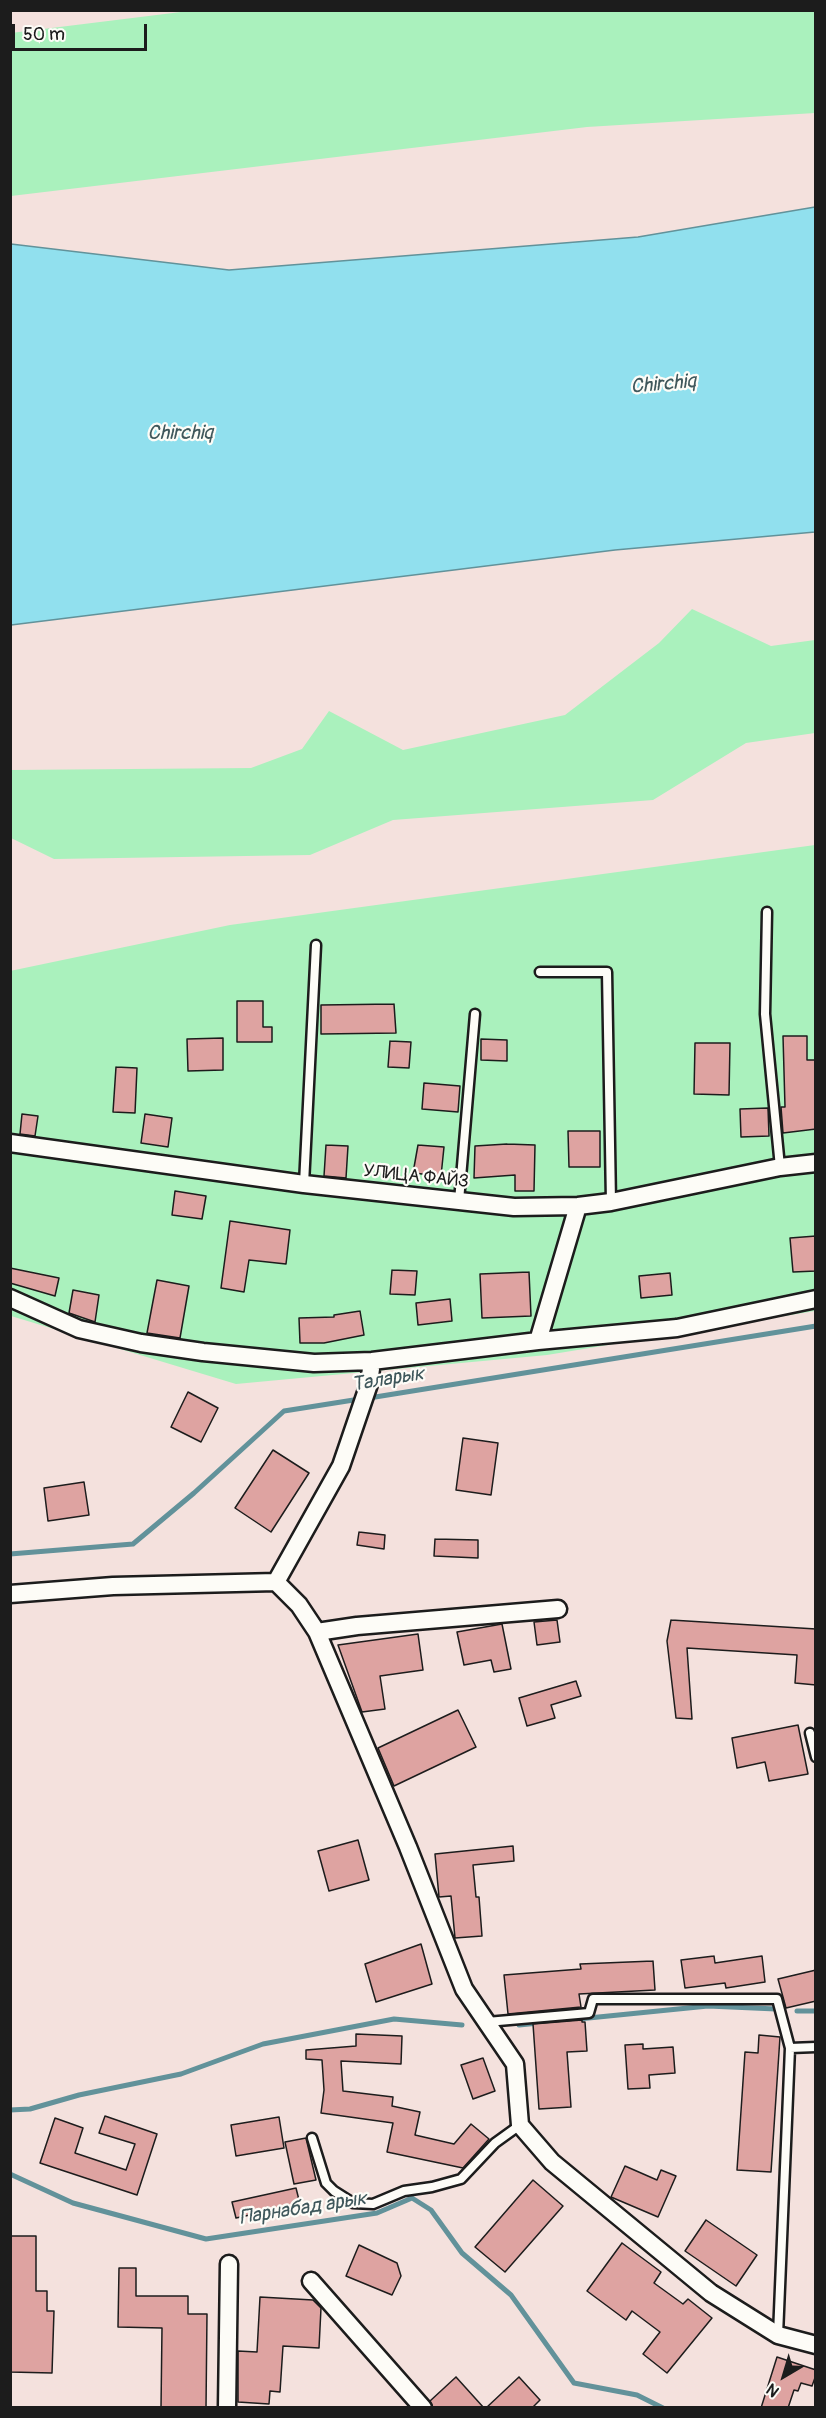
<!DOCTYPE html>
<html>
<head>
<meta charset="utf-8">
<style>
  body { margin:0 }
  #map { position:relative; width:826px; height:2418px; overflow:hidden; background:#f4e1dd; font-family:Pangolin,sans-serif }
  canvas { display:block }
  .frame { position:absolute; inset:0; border:12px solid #1c1c1c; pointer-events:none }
  .north { position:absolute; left:754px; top:2346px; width:60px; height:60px; -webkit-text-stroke:4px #fdfcf7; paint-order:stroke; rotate:218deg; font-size:16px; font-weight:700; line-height:24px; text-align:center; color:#1c1c1c }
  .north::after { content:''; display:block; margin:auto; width:21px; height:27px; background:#1c1c1c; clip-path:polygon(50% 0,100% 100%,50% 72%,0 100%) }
  .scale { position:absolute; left:12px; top:24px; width:135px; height:27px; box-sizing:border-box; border:3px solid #1c1c1c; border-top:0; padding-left:8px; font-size:18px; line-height:21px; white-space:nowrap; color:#1c1c1c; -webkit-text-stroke:4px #fdfcf7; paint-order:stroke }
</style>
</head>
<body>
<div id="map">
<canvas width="826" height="2418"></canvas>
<div class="frame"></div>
<div class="north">N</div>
<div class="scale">50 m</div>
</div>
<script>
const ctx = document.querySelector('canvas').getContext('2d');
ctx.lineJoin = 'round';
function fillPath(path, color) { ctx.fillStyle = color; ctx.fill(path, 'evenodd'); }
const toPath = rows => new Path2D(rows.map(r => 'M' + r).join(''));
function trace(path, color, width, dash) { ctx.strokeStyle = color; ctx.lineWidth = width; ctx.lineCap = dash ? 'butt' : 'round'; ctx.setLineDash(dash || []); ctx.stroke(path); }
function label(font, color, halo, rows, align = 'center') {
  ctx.font = font + ' Pangolin,sans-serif'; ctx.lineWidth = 4.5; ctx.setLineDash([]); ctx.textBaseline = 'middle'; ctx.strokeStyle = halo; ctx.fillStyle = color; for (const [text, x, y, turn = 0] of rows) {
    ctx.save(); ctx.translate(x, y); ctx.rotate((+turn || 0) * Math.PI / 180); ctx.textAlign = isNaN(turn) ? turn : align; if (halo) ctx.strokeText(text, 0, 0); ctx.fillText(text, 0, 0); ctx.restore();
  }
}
fillPath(toPath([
  [197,10,815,11,815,113,587,127,11,196,11,33],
  [692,609,771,646,815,640,815,733,746,743,653,800,393,820,310,855,54,859,11,838,11,770,251,768,302,749,329,711,403,750,565,715,659,643],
  [815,845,815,1311,547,1355,236,1384,11,1316,10,971,230,925]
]), '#aaf1bd');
const water = toPath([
  [815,207,815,532,615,550,11,625,11,244,229,270,638,237,815,207]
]);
fillPath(water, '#91e0ee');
trace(water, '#62929a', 1.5);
trace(toPath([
  [369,1398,816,1326],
  [10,1554,133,1544,194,1493,284,1411,360,1399],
  [797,2011,816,2011],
  [519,2025,708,2006,776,2009],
  [10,2110,30,2109,79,2095,181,2074,263,2044,394,2019,462,2025],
  [10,2174,73,2203,206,2239,377,2213,412,2198,431,2210,462,2253,511,2295,574,2383,637,2395,663,2408]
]), '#62929a', 5);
const building = toPath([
  [237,1001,263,1001,263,1027,272,1027,272,1042,237,1042,237,1001],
  [394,1004,396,1033,321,1034,321,1005,394,1004],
  [783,1036,807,1036,807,1060,816,1060,816,1129,783,1133,781,1107,785,1107,783,1036],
  [223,1038,223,1070,188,1071,187,1039,223,1038],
  [481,1039,507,1040,507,1061,481,1060,481,1039],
  [390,1041,411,1042,409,1068,388,1067,390,1041],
  [695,1043,730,1043,729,1095,694,1094,695,1043],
  [116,1067,137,1068,135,1113,113,1112,116,1067],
  [424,1083,460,1086,458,1112,422,1109,424,1083],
  [768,1108,769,1136,741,1137,740,1109,768,1108],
  [22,1114,38,1116,35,1136,20,1134,22,1114],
  [145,1114,172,1118,168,1147,141,1143,145,1114],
  [568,1131,600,1131,600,1167,569,1167,568,1131],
  [507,1144,535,1145,534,1191,515,1191,515,1175,474,1178,475,1146,507,1144],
  [326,1145,348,1146,346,1178,324,1176,326,1145],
  [418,1145,444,1147,441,1176,413,1173,418,1145],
  [175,1191,206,1196,202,1219,172,1215,175,1191],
  [230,1221,290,1230,286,1264,249,1260,244,1292,221,1288,230,1221],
  [816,1236,816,1271,793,1272,790,1238,816,1236],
  [10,1268,59,1278,55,1296,10,1283,10,1268],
  [392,1270,417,1271,415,1295,390,1294,392,1270],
  [529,1272,531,1316,482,1318,480,1274,529,1272],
  [670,1273,672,1295,641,1298,639,1276,670,1273],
  [157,1280,189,1286,180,1338,147,1333,157,1280],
  [73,1290,99,1295,95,1322,69,1313,73,1290],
  [450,1299,452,1321,418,1325,416,1303,450,1299],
  [360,1311,364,1335,324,1343,300,1343,299,1318,334,1317,334,1315,360,1311],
  [188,1392,218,1408,201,1442,171,1427,188,1392],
  [463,1438,498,1443,491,1495,456,1490,463,1438],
  [273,1450,309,1473,271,1532,235,1508,273,1450],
  [84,1482,89,1515,48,1521,44,1488,84,1482],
  [359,1532,385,1535,384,1549,357,1545,359,1532],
  [435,1539,478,1540,478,1558,434,1556,435,1539],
  [557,1620,560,1642,537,1645,534,1622,557,1620],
  [671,1620,816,1629,816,1685,795,1683,797,1655,687,1648,692,1719,676,1718,667,1641,671,1620],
  [502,1624,511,1669,494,1672,491,1660,464,1665,457,1632,502,1624],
  [418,1634,423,1670,380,1676,385,1709,362,1712,338,1645,418,1634],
  [576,1681,581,1696,551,1705,555,1718,527,1726,519,1698,576,1681],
  [458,1710,476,1747,394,1786,378,1748,458,1710],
  [798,1725,808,1774,769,1781,765,1762,737,1768,732,1738,798,1725],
  [358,1840,369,1880,329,1891,318,1851,358,1840],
  [513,1846,514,1861,473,1865,476,1897,479,1897,482,1936,455,1938,451,1896,439,1897,435,1854,513,1846],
  [421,1944,432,1984,376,2002,365,1964,421,1944],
  [714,1956,715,1963,762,1956,765,1982,726,1988,725,1983,685,1988,681,1960,714,1956],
  [653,1961,655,1990,579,1994,581,2007,508,2014,504,1975,581,1969,580,1964,653,1961],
  [816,1970,816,2001,786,2008,778,1979,816,1970],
  [582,2020,582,2022,585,2022,587,2051,567,2052,571,2107,539,2109,533,2024,582,2020],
  [356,2034,402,2036,401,2064,341,2061,343,2091,393,2097,392,2106,420,2112,415,2135,454,2144,471,2124,489,2139,463,2168,387,2152,393,2123,321,2113,324,2090,322,2060,306,2059,306,2050,356,2046,356,2034],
  [759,2035,780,2037,771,2172,737,2170,745,2052,758,2053,759,2035],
  [643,2044,643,2049,673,2047,675,2073,649,2075,650,2088,628,2089,625,2045,643,2044],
  [483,2058,495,2091,473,2099,461,2065,483,2058],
  [105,2116,157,2134,137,2195,40,2163,55,2118,83,2128,75,2153,126,2170,135,2144,99,2133,105,2116],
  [279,2117,284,2148,236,2156,231,2125,279,2117],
  [306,2138,316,2180,294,2184,285,2142,306,2138],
  [625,2166,657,2180,661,2170,676,2176,658,2217,611,2197,625,2166],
  [533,2180,563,2206,505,2272,475,2247,533,2180],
  [296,2188,300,2204,236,2218,232,2202,296,2188],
  [706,2220,757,2255,736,2286,685,2251,706,2220],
  [10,2236,36,2236,36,2291,47,2291,47,2311,54,2311,52,2373,10,2372,10,2236],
  [622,2243,661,2272,654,2283,683,2304,688,2299,712,2318,667,2373,643,2354,660,2332,632,2311,626,2320,587,2291,622,2243],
  [359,2245,397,2263,401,2276,392,2295,346,2276,359,2245],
  [119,2268,136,2268,136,2296,188,2296,188,2314,207,2314,206,2408,161,2408,162,2328,118,2327,119,2268],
  [260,2297,313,2300,321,2308,319,2348,283,2346,280,2392,270,2391,269,2404,238,2402,238,2351,257,2352,260,2297],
  [777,2357,816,2370,816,2375,812,2386,801,2383,798,2391,794,2390,788,2408,761,2408,777,2357],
  [456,2377,484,2408,433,2408,430,2401,456,2377],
  [519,2377,540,2400,532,2408,486,2408,519,2377]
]);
fillPath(building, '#dea3a1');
trace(building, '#1c1c1c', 1.5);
const lane = toPath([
  [767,912,765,1014,780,1167],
  [540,972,607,972,611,1202],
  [304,1184,316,945],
  [459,1201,475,1014],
  [810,1733,816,1757],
  [487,2022,589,2013,593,1999,777,1999,790,2048],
  [312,2138,326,2183,334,2191,353,2203,373,2204,404,2191,432,2187,461,2179,495,2143,520,2125],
  [778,2335,790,2048,816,2047]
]);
const street = toPath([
  [10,1143,304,1184,514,1207,578,1206,611,1202,780,1167,816,1163],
  [10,1298,79,1329,141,1343,203,1352,314,1363,372,1361,538,1341,677,1328,816,1299],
  [538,1341,578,1206],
  [276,1582,299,1605,317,1632,408,1847,464,1989,515,2064,520,2125,552,2162,711,2293,778,2335,816,2345],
  [10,1594,113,1586,276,1582,341,1466,369,1384,372,1361],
  [317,1632,357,1626,558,1609],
  [311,2281,423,2408],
  [227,2408,229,2264]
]);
trace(lane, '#1c1c1c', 13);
trace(street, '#1c1c1c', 21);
trace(lane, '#fdfcf7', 8);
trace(street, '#fdfcf7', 16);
label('18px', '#1c1c1c', '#fdfcf7', [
  ["УЛИЦА ФАЙЗ",416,1177,6]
]);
label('italic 20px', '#3f575b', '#fdfcf7', [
  ["Chirchiq",663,385,-5],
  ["Chirchiq",180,434],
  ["Таларык",388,1380,-9],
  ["Парнабад арык",303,2209,-9]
]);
</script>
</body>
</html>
